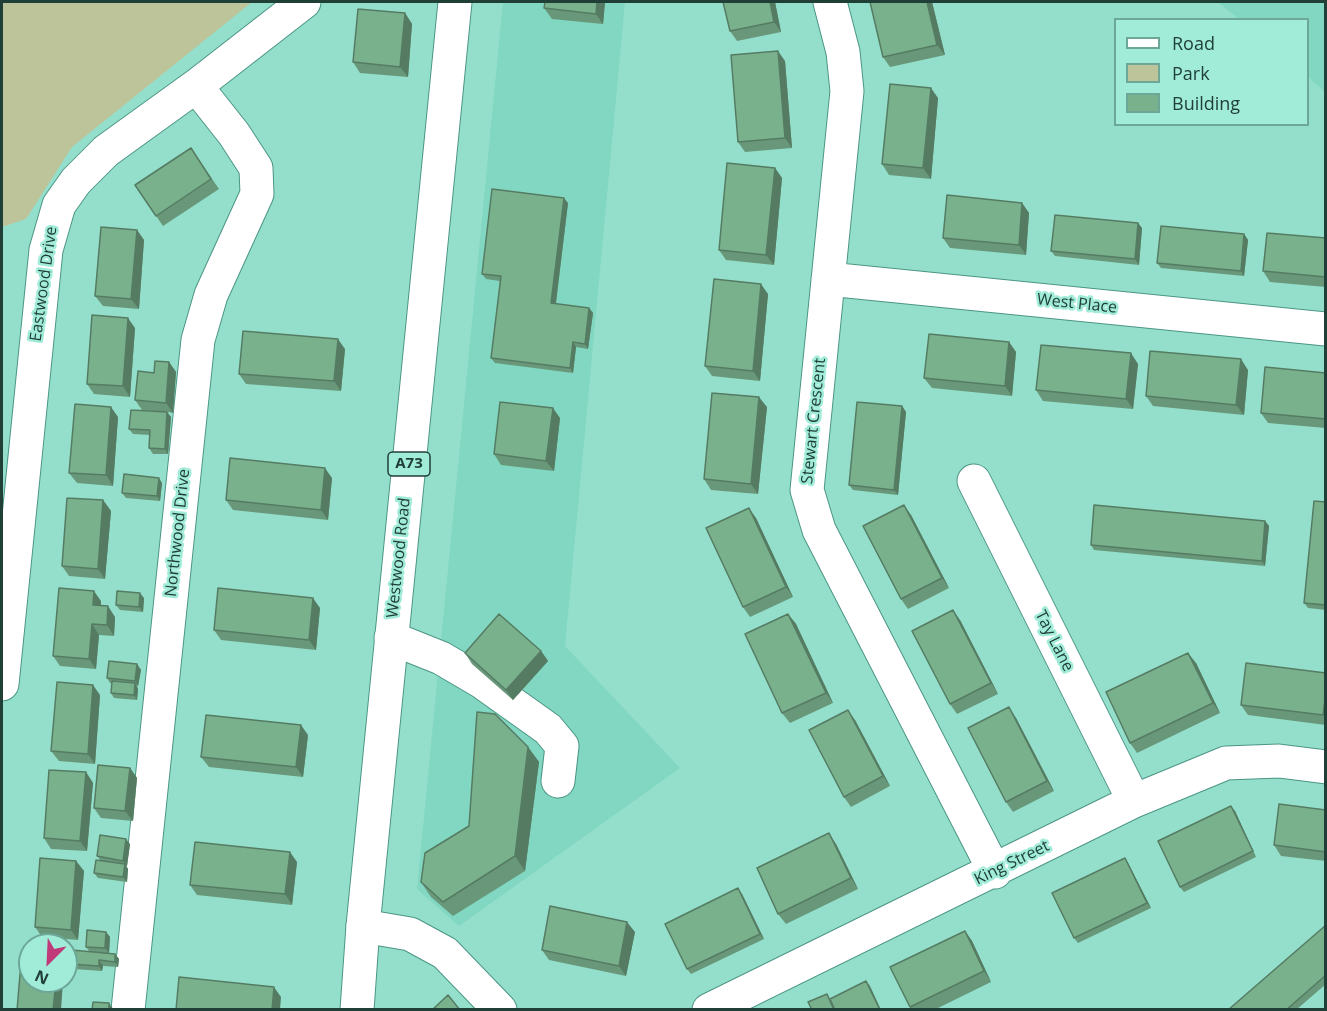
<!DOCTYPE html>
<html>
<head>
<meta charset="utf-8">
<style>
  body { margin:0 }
  #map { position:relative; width:1327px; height:1011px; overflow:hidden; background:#94dfcc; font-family:"Open Sans",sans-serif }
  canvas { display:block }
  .frame { position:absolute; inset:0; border:3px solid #203f37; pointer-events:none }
  .legend { position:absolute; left:1114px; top:18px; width:195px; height:108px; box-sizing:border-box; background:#a1ecd9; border:2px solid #6da798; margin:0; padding:8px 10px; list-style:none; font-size:18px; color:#203f37 }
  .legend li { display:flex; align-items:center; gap:12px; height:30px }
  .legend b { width:30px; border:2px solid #6da798 }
  .north { position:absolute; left:18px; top:933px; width:60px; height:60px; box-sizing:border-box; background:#a1ecd9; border:2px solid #6da798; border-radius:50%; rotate:204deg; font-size:16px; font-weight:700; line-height:24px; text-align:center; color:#203f37 }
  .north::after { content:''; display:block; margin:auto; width:21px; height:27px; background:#c03978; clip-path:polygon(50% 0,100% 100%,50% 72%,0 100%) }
</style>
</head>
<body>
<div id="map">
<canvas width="1327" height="1011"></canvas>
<div class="frame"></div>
<ul class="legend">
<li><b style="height:8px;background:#fff"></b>Road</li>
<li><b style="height:16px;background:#bdc499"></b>Park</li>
<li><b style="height:16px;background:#79b18d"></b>Building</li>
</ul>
<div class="north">N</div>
</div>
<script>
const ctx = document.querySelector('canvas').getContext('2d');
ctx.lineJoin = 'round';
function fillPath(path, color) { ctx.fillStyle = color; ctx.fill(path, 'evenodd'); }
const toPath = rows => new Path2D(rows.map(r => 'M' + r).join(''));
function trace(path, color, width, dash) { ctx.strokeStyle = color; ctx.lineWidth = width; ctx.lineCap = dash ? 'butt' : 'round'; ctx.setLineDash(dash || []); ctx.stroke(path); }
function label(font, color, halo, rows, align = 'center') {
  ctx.font = font + ' "Open Sans",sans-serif'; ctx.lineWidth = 5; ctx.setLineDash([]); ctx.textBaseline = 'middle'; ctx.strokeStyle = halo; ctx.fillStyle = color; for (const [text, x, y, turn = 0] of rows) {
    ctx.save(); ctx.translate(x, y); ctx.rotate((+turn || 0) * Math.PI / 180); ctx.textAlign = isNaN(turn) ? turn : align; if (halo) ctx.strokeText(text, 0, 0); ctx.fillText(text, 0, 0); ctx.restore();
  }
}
fillPath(toPath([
  [503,2,625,2,565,646,680,768,459,926,417,889],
  [1218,2,1325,2,1325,92,1308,77,1308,20,1239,19]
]), '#81d7c1');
fillPath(toPath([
  [2,2,252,2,72,147,26,219,2,227]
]), '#bdc499');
const minor = toPath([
  [830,2,843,52,847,91,807,490,819,530,995,872],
  [828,279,1326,329],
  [974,481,1134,801],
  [391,638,441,658,482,682,548,729,562,746,558,781],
  [2,684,46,250,59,205,76,181,106,151,196,86,304,2],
  [363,926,410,934,445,953,500,1010],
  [128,1010,198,340,211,295,257,194,256,168,234,134,196,86],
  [709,1010,1134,801,1226,763,1279,761,1326,767]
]);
const major = toPath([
  [357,1010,363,926,455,2]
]);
trace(minor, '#4b9584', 35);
trace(major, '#4b9584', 35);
trace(minor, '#fff', 33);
trace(major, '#fff', 33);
fillPath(toPath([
  [545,2,605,2,603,24,552,19,544,8],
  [775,2,781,32,737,41,730,31],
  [870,2,932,2,945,55,890,67,883,57],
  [405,13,412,24,408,77,360,73,353,62],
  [785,61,792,148,745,152,738,142],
  [938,98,931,179,889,175,882,164],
  [191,148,219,189,163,226,135,185],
  [775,168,782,178,774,265,726,260,719,250],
  [568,203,556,304,589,308,593,313,588,349,576,347,573,373,495,363,491,358,500,281,486,279,482,274],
  [1022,203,1029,213,1026,255,950,248,943,238],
  [1138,223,1142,228,1139,265,1055,256,1051,251],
  [137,230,144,240,139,309,103,306,95,296],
  [1244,234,1248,240,1244,276,1161,268,1157,263],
  [1326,238,1326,287,1270,282,1263,271],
  [768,294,760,381,712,376,705,366],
  [135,328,130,397,94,394,87,384],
  [1009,342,1016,352,1012,396,932,388,924,378],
  [345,349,341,391,246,384,239,374],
  [169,362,176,372,173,413,167,412,171,417,168,454,153,454,149,448,150,435,133,434,129,429,167,412,142,410,135,400,154,373],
  [1138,364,1133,409,1043,401,1036,390],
  [1248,370,1244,415,1153,406,1146,396],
  [1326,373,1326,428,1268,423,1261,413],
  [902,406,906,412,898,495,853,490,849,485],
  [767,407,758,494,711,490,704,479],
  [118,417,113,486,77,483,69,473],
  [560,418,554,471,501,465,494,454],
  [332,478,328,520,233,510,226,500],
  [162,483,160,501,126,498,122,493],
  [103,500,111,511,105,579,69,576,62,566],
  [1326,502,1326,610,1308,608,1304,603],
  [911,515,949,588,908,609,901,599],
  [756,518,793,597,750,617,743,607],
  [1265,521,1269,526,1265,566,1094,550,1091,545],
  [144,598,143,612,120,610,116,605],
  [101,601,101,606,115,617,114,636,99,635,96,669,60,666,53,656],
  [320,608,316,650,221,640,214,630],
  [788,614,796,624,833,703,790,723,782,713],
  [960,620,998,694,957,714,950,704],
  [541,651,548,661,513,700,472,664,465,653],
  [1196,663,1220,713,1137,753,1130,743],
  [137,664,141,670,138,686,137,686,138,689,137,700,114,698,111,693,112,683,110,683,107,678],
  [1326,673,1326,725,1248,715,1241,705],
  [100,695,95,764,59,761,51,751],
  [1016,718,1054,791,1013,812,1006,802],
  [855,720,890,786,851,807,844,797],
  [308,735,303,777,209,767,201,757],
  [528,747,539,762,525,871,453,916,431,897,421,882,469,826],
  [130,768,137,778,133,821,101,818,94,808],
  [86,772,93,783,87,851,51,849,44,838],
  [1326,810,1326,861,1281,856,1274,845],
  [1235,811,1256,857,1184,892,1180,887],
  [130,844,127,866,126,866,128,869,127,882,98,878,94,873,101,861,97,856],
  [836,844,858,889,786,924,778,914],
  [1125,858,1128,863,1151,908,1078,943,1074,938],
  [76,861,84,871,78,940,42,937,35,927],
  [297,862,292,905,197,895,190,885],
  [742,894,764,939,691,974,687,969],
  [1326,925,1326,984,1296,1010,1228,1010],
  [965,931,972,941,991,982,934,1010,911,1010,910,1007],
  [106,932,110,937,109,953,115,954,119,959,118,967,103,966,102,971,74,969,70,964,89,951,86,947],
  [635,932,626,976,549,960,542,950]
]), '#689879');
fillPath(toPath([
  [597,2,605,2,603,24,596,14],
  [770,2,775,2,781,32,774,22],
  [927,2,932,2,945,55,937,45],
  [405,13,412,24,408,77,400,67],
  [778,51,785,61,792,148,785,138],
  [931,88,938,98,931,179,923,168],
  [775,168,782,178,774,265,766,255],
  [564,198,568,203,555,309,551,303],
  [1022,203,1029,213,1026,255,1019,245],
  [1138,223,1142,228,1139,265,1135,259],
  [137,230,144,240,139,309,131,299],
  [1244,234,1248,240,1244,276,1241,271],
  [761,284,768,294,760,381,753,371],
  [589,308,593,313,588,349,585,344],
  [128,318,135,328,130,397,123,386],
  [338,339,345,349,341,391,334,381],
  [573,342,576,347,573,373,570,368],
  [1009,342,1016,352,1012,396,1005,386],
  [1131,353,1138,364,1133,409,1126,399],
  [1241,359,1248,370,1244,415,1236,405],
  [169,362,176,372,173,413,166,403],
  [759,397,767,407,758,494,751,484],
  [902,406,906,412,898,495,894,490],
  [111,407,118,417,113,486,106,475],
  [553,408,560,418,554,471,546,461],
  [167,412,171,417,168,454,165,449],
  [325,468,332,478,328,520,321,510],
  [159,478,162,483,160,501,157,496],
  [103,500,111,511,105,579,98,569],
  [904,505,911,515,949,588,942,578],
  [749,508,756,518,793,597,786,587],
  [1265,521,1269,526,1265,566,1262,561],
  [94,591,101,601,100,615,93,605],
  [140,593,144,598,143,612,139,607],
  [313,598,320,608,316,650,309,640],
  [108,606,115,617,114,636,107,625],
  [953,610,960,620,998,694,991,683],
  [788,614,796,624,833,703,826,693],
  [92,624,99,635,96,669,89,659],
  [541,651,548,661,513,700,506,690],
  [1188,653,1196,663,1220,713,1213,703],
  [137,664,141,670,138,686,135,681],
  [135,683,138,689,137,700,134,695],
  [93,685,100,695,95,764,88,754],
  [1326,692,1326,719,1323,715],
  [1009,707,1016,718,1054,791,1047,781],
  [848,710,855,720,890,786,883,776],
  [301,725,308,735,303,777,296,767],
  [528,747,539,762,525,871,515,856],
  [130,768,137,778,133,821,125,811],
  [86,772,93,783,87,851,80,841],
  [1231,806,1235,811,1256,857,1253,851],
  [829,833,836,844,858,889,851,878],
  [126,839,130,844,127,866,123,861],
  [290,852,297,862,292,905,285,894],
  [1125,858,1128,863,1151,908,1147,903],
  [76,861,84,871,78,940,71,930],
  [125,864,128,869,127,882,123,877],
  [738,888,742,894,764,939,760,934],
  [627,922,635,932,626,976,619,966],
  [965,931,972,941,991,982,984,971],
  [106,932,110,937,109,953,105,948],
  [115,954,119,959,118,967,115,962],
  [99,960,103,966,102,971,99,966],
  [56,981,63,981,61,1010,53,1010],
  [866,981,870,986,881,1010,880,1010],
  [274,987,281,997,280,1010,272,1010],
  [109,1003,114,1010,109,1010]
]), '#557c63');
const building = toPath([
  [545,2,597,2,596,14,544,8,545,2],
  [723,2,770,2,774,22,730,31,723,2],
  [870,2,927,2,937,45,883,57,870,2],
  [358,9,405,13,400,67,353,62,358,9],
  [778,51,785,138,738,142,731,55,778,51],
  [890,84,931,88,923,168,882,164,890,84],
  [191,148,211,179,156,216,135,185,191,148],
  [727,163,775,168,766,255,719,250,727,163],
  [492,189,564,198,551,303,589,308,585,344,573,342,570,368,491,358,501,276,482,274,492,189],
  [947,195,1022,203,1019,245,943,238,947,195],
  [1055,215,1138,223,1135,259,1051,251,1055,215],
  [1161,226,1244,234,1241,271,1157,263,1161,226],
  [101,227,137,230,131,299,95,296,101,227],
  [1267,233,1326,238,1326,277,1263,271,1267,233],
  [714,279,761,284,753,371,705,366,714,279],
  [92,315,128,318,123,386,87,384,92,315],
  [243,331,338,339,334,381,239,374,243,331],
  [929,334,1009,342,1005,386,924,378,929,334],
  [1041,345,1131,353,1126,399,1036,390,1041,345],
  [1150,351,1241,359,1236,405,1146,396,1150,351],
  [155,361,169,362,166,403,135,400,138,371,154,373,155,361],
  [1265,367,1326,373,1326,419,1261,413,1265,367],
  [712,393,759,397,751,484,704,479,712,393],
  [500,402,553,408,546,461,494,454,500,402],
  [857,402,902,406,894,490,849,485,857,402],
  [75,404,111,407,106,475,69,473,75,404],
  [131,410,167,412,165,449,149,448,150,430,129,429,131,410],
  [230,458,325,468,321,510,226,500,230,458],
  [124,474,159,478,157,496,122,493,124,474],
  [67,498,103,500,98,569,62,566,67,498],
  [1314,501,1326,502,1326,605,1304,603,1314,501],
  [904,505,942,578,901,599,863,526,904,505],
  [1094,505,1265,521,1262,561,1091,545,1094,505],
  [749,508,786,587,743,607,706,528,749,508],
  [59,588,94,591,93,605,108,606,107,625,92,624,89,659,53,656,59,588],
  [218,588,313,598,309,640,214,630,218,588],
  [117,591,140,593,139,607,116,605,117,591],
  [953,610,991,683,950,704,912,631,953,610],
  [499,614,541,651,506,690,465,653,499,614],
  [788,614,826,693,782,713,745,634,788,614],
  [1188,653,1213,703,1130,743,1106,692,1188,653],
  [109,661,137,664,135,681,107,678,109,661],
  [1246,663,1326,673,1326,692,1323,715,1241,705,1246,663],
  [112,681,135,683,134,695,111,693,112,681],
  [57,682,93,685,88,754,51,751,57,682],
  [1009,707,1047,781,1006,802,968,728,1009,707],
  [848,710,883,776,844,797,809,730,848,710],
  [477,712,495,714,528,747,515,856,443,902,421,882,425,853,469,826,477,712],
  [206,715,301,725,296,767,201,757,206,715],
  [98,765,130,768,125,811,94,808,98,765],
  [49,770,86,772,80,841,44,838,49,770],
  [1279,804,1326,810,1326,852,1274,845,1279,804],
  [1231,806,1253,851,1180,887,1158,841,1231,806],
  [829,833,851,878,778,914,757,868,829,833],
  [100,835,126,839,123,861,97,856,100,835],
  [195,842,290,852,285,894,190,885,195,842],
  [40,858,76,861,71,930,35,927,40,858],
  [1125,858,1147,903,1074,938,1052,893,1125,858],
  [96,860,125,864,123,877,94,873,96,860],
  [738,888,760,934,687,969,665,924,738,888],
  [550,906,627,922,619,966,542,950,550,906],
  [1326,925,1326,975,1286,1010,1228,1010,1326,925],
  [87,930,106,932,105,948,86,947,87,930],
  [965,931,984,971,910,1007,890,967,965,931],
  [72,950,115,954,115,962,99,960,99,966,70,964,72,950],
  [22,951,30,951,30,981,56,981,53,1010,17,1010,22,951],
  [179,977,274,987,272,1010,176,1010,179,977],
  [866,981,880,1010,835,1010,830,999,866,981],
  [827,994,834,1010,812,1010,808,1002,827,994],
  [448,995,460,1010,432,1010,448,995],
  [93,1002,109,1003,109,1010,92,1010,93,1002]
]);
fillPath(building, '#79b18d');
trace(building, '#557c63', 1.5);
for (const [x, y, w] of [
  [409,464,42]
]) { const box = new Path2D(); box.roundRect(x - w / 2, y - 12, w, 24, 4.5); ctx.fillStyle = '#a1ecd9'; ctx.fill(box); trace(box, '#203f37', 1.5); }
label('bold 15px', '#203f37', null, [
  ["A73",409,464]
]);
label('16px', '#203f37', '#a1ecd9', [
  ["Eastwood Drive",44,284,-82],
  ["West Place",1077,304,6],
  ["Stewart Crescent",814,421,-84],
  ["Northwood Drive",178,533,-84],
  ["Westwood Road",399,558,-84],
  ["Tay Lane",1054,641,63],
  ["King Street",1012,863,-26]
]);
</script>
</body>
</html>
